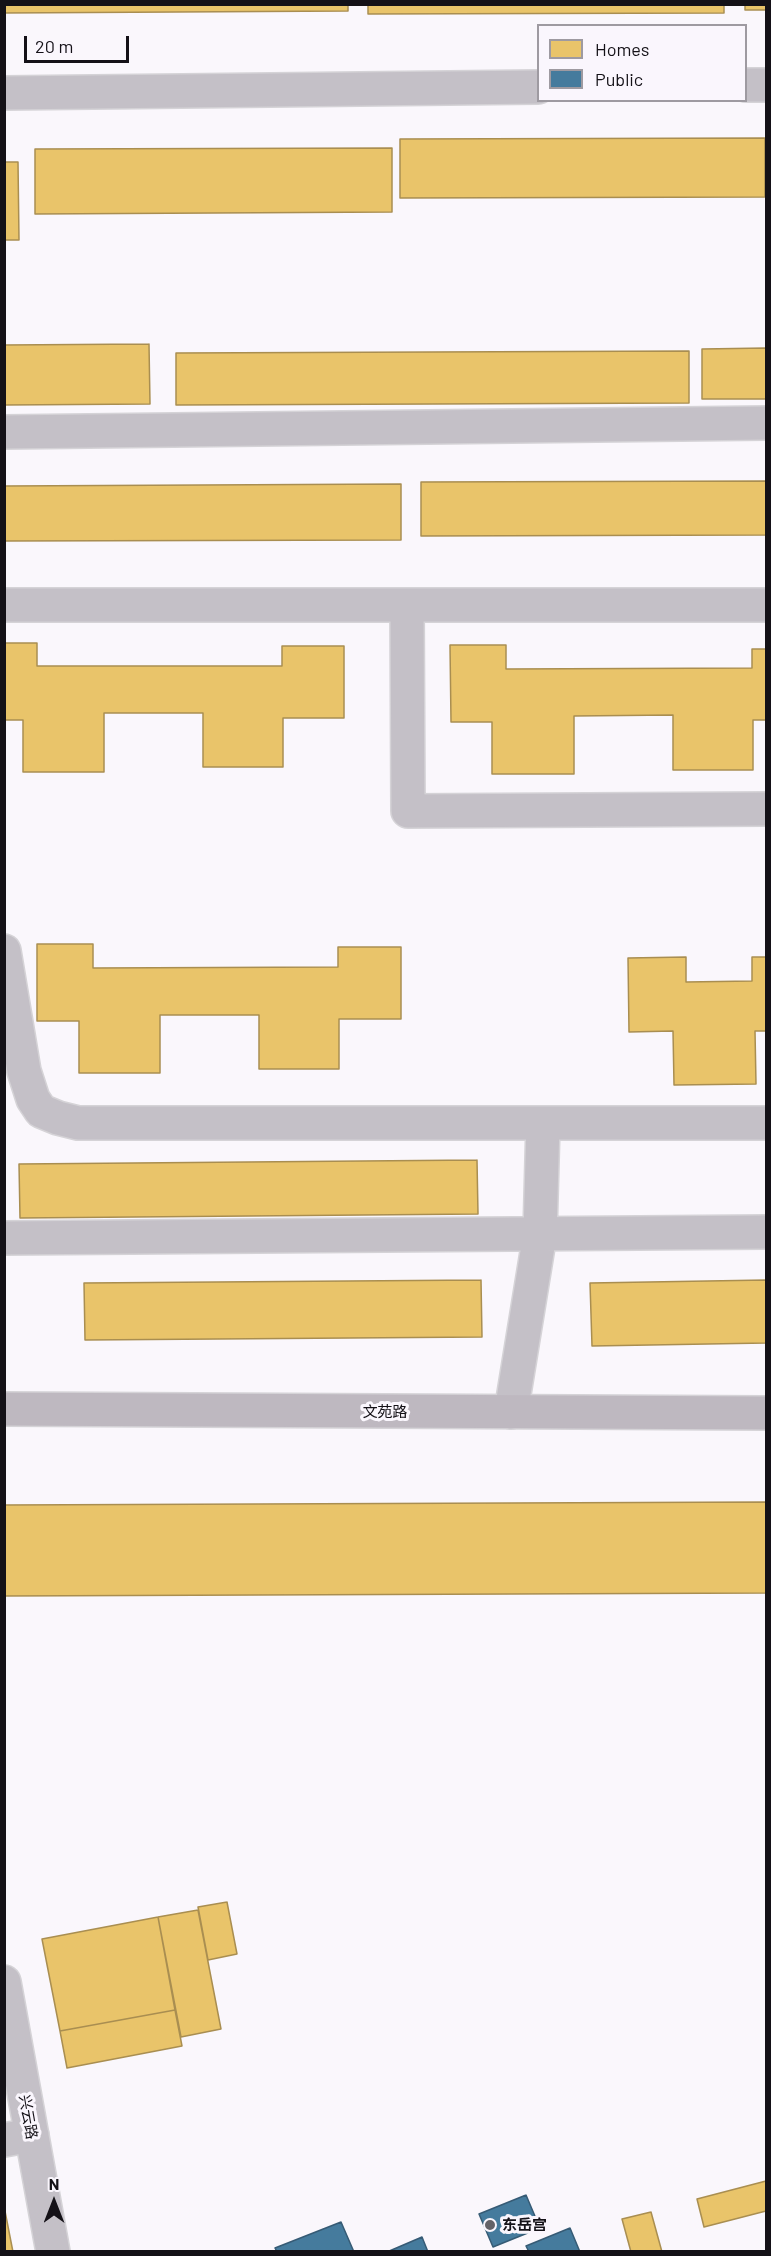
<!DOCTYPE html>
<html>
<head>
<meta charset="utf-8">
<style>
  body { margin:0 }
  #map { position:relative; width:771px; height:2256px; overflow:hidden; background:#faf7fc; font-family:Barlow,sans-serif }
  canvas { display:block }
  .frame { position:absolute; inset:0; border:6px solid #141117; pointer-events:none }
  .legend { position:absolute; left:537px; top:24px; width:210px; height:78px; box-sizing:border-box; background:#faf6fd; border:2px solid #9e9aa1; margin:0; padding:8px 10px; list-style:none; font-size:18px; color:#141117 }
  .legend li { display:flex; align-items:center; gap:12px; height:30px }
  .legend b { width:30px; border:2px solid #9e9aa1 }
  .north { position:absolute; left:24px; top:2172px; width:60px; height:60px; -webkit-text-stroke:4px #faf6fd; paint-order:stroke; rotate:0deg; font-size:16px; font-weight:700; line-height:24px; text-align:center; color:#141117 }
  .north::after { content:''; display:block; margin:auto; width:21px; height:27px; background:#141117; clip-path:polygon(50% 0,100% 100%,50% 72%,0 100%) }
  .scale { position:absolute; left:24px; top:36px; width:105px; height:27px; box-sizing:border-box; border:3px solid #141117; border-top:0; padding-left:8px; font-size:18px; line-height:21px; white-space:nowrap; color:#141117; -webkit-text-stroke:4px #faf6fd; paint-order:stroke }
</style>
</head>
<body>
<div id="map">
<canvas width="771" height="2256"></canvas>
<div class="frame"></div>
<ul class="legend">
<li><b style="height:16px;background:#e9c46a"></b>Homes</li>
<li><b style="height:16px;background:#457b9d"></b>Public</li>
</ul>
<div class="north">N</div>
<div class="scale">20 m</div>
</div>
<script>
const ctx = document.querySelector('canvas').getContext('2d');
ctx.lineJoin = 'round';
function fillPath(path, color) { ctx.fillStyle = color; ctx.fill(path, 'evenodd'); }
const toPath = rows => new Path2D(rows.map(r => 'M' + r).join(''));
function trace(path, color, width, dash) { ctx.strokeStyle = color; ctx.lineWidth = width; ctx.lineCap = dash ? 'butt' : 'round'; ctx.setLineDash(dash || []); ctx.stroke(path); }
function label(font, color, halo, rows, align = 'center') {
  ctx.font = font + ' Barlow,"Noto Sans SC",sans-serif'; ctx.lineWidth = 6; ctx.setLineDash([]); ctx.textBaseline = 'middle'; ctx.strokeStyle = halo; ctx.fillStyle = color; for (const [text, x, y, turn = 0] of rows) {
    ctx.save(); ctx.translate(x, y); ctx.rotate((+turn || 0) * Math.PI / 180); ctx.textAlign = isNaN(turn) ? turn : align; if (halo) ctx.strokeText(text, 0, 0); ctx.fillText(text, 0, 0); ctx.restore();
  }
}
const homes = toPath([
  [4,4,348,4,348,11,4,13,4,4],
  [368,4,724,4,724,13,368,14,368,4],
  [745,4,766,4,766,10,745,10,745,4],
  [765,138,765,197,400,198,400,139,765,138],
  [392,148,392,212,35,214,35,149,392,148],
  [4,162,18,162,19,240,4,240,4,162],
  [149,344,150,404,4,405,4,345,149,344],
  [766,348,766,399,702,399,702,349,766,348],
  [689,351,689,403,176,405,176,353,689,351],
  [766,481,766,535,421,536,421,482,766,481],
  [401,484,401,540,4,541,4,486,401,484],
  [4,643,37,643,37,666,282,666,282,646,344,646,344,718,283,718,283,767,203,767,203,713,104,713,104,772,23,772,23,720,4,720,4,643],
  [450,645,506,645,506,669,752,668,752,649,766,649,766,720,753,720,753,770,673,770,673,715,574,716,574,774,492,774,492,722,451,722,450,645],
  [37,944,93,944,93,968,338,967,338,947,401,947,401,1019,339,1019,339,1069,259,1069,259,1015,160,1015,160,1073,79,1073,79,1021,37,1021,37,944],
  [686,957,686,982,752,981,752,957,766,957,766,1031,755,1031,756,1084,674,1085,673,1031,629,1032,628,958,686,957],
  [477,1160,478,1214,20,1218,19,1164,477,1160],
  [481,1280,482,1337,85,1340,84,1283,481,1280],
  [766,1280,766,1343,592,1346,590,1283,766,1280],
  [766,1502,766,1593,4,1596,4,1505,766,1502],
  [227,1902,237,1954,208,1960,198,1907,227,1902],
  [198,1910,221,2029,181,2037,158,1917,198,1910],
  [158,1917,175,2010,60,2031,42,1939,158,1917],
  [175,2010,182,2046,67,2068,60,2031,175,2010],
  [766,2181,766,2211,704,2227,697,2199,766,2181],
  [4,2206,13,2252,4,2252,4,2206],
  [651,2212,662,2252,631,2252,622,2219,651,2212]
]);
fillPath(homes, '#e9c46a');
trace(homes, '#a98e51', 1.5);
const public = toPath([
  [526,2195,540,2228,493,2247,479,2214,526,2195],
  [341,2222,354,2252,277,2252,275,2248,341,2222],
  [570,2228,580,2252,529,2252,526,2246,570,2228],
  [422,2237,428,2252,387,2252,422,2237]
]);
fillPath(public, '#457b9d');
trace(public, '#365b75', 1.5);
const minor = toPath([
  [746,85,766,85],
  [4,93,538,87],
  [4,432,766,423],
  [4,605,766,605],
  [407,605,408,811,766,809],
  [4,951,24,1071,33,1099,41,1111,58,1118,78,1123,766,1123],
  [4,1238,766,1232],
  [511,1412,540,1234,543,1123],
  [4,1982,53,2252],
  [4,2140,32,2135]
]);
const major = toPath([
  [4,1409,766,1413]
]);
trace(minor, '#d5d3d7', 36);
trace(major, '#d5d3d7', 36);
trace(minor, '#c4c0c7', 33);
trace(major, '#beb8c0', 33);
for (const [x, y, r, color] of [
  [490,2225,6,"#646267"]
]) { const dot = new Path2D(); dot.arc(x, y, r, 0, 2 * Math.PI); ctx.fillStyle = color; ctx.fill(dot); trace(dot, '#faf6fd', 2); }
label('15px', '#141117', '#faf6fd', [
  ["文苑路",385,1412],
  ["兴云路",28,2117,80]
]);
label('bold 15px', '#141117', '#faf6fd', [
  ["东岳宫",502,2225]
], 'left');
</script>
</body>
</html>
